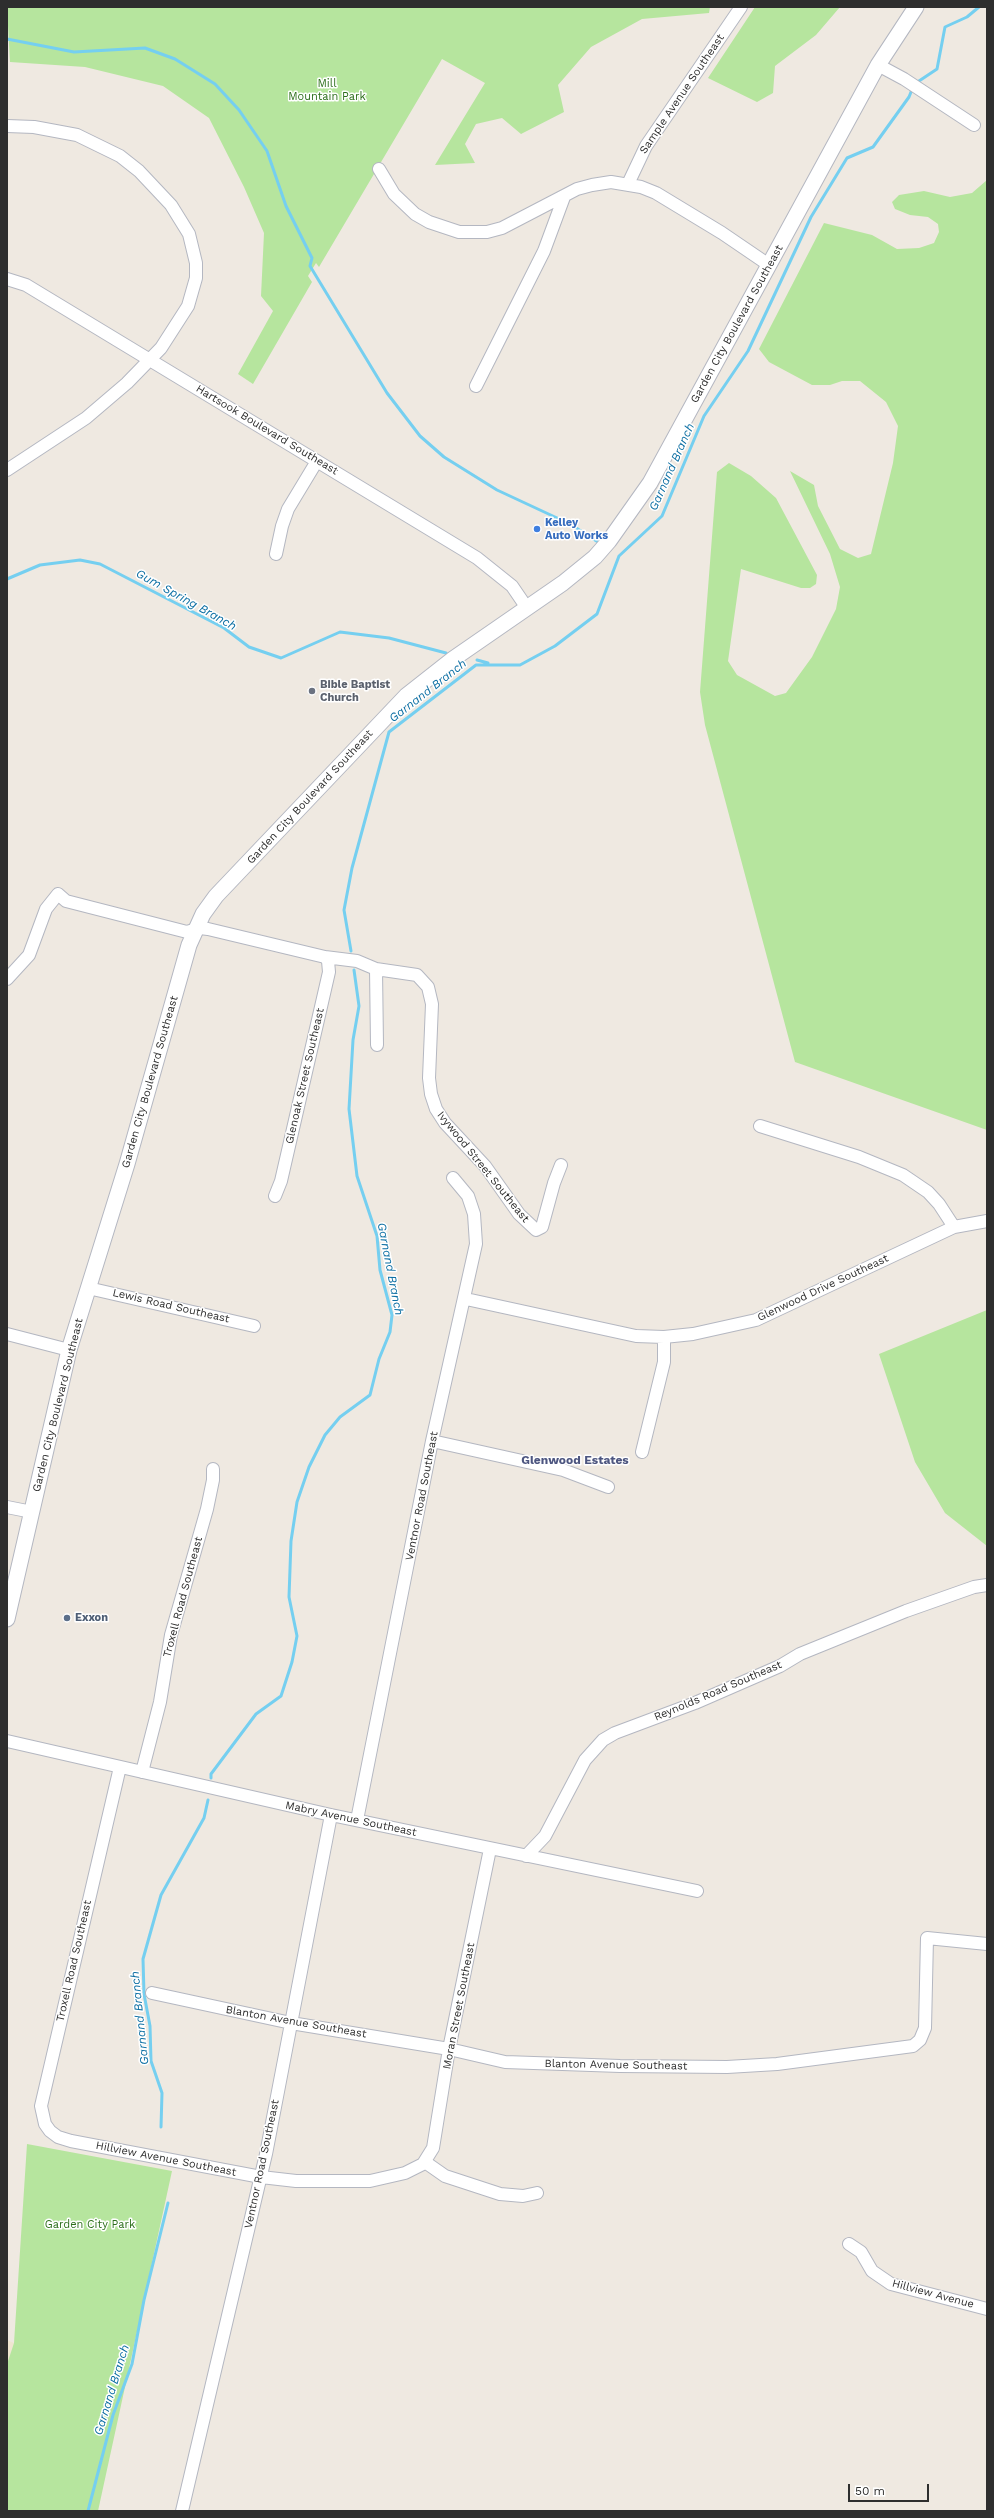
<!DOCTYPE html>
<html>
<head>
<meta charset="utf-8">
<style>
  body { margin:0 }
  #map { position:relative; width:994px; height:2518px; overflow:hidden; background:#efe9e1; font-family:"Work Sans",sans-serif }
  canvas { display:block }
  .frame { position:absolute; inset:0; border:8px solid #2e2e2e; pointer-events:none }
  .scale { position:absolute; left:848px; top:2484px; width:81px; height:18px; box-sizing:border-box; border:2px solid #2e2e2e; border-top:0; padding-left:5px; font-size:12px; line-height:14px; white-space:nowrap; color:#2e2e2e; -webkit-text-stroke:3px #fff; paint-order:stroke }
</style>
</head>
<body>
<div id="map">
<canvas width="994" height="2518"></canvas>
<div class="frame"></div>
<div class="scale">50 m</div>
</div>
<script>
const ctx = document.querySelector('canvas').getContext('2d');
ctx.lineJoin = 'round';
function fillPath(path, color) { ctx.fillStyle = color; ctx.fill(path, 'evenodd'); }
const toPath = rows => new Path2D(rows.map(r => 'M' + r).join(''));
function trace(path, color, width, dash) { ctx.strokeStyle = color; ctx.lineWidth = width; ctx.lineCap = dash ? 'butt' : 'round'; ctx.setLineDash(dash || []); ctx.stroke(path); }
function label(font, color, halo, rows, align = 'center') {
  ctx.font = font + ' "Work Sans",sans-serif'; ctx.lineWidth = 3; ctx.setLineDash([]); ctx.textBaseline = 'middle'; ctx.strokeStyle = halo; ctx.fillStyle = color; for (const [text, x, y, turn = 0] of rows) {
    ctx.save(); ctx.translate(x, y); ctx.rotate((+turn || 0) * Math.PI / 180); ctx.textAlign = isNaN(turn) ? turn : align; if (halo) ctx.strokeText(text, 0, 0); ctx.fillText(text, 0, 0); ctx.restore();
  }
}
fillPath(toPath([
  [7,2340,14,2343,7,2364]
]), '#f0e6d1');
fillPath(toPath([
  [7,7,710,7,709,13,642,19,591,47,558,85,564,112,521,134,502,118,476,124,465,144,475,163,435,165,485,83,442,59,319,267,316,263,308,276,312,282,253,384,238,374,273,311,261,296,264,233,244,187,209,118,163,86,85,67,10,62],
  [755,7,840,7,816,35,775,66,773,93,757,102,708,78],
  [987,180,987,1130,795,1062,705,725,700,692,717,472,729,463,751,476,776,498,817,575,816,584,810,588,801,588,741,569,728,661,737,675,775,696,786,693,812,657,836,609,840,587,830,554,790,471,814,485,818,506,840,549,858,558,871,554,893,463,898,426,886,402,860,381,842,381,830,385,812,385,769,362,759,349,824,223,872,235,897,249,919,248,934,243,939,232,938,224,928,217,910,215,895,209,892,202,899,195,924,191,950,197,972,193],
  [987,1310,987,1546,945,1513,915,1462,879,1354],
  [27,2144,172,2171,98,2511,7,2511,7,2364,14,2343]
]), '#b6e59e');
trace(toPath([
  [7,39,74,52,145,48,175,59,215,84,239,110,267,151,286,206,312,258,310,266,387,393,420,436,444,457,497,490,570,524,598,542],
  [916,83,937,69,945,27,967,17,979,7],
  [7,579,40,565,80,560,100,564,224,628,249,647,281,658,340,632,389,638,446,653],
  [477,660,488,663],
  [351,951,344,910,352,868,389,732,476,665,520,665,555,646,597,614,619,556,662,516,704,416,748,351,811,217,847,158,873,147,909,97,913,87],
  [211,1778,211,1774,256,1714,281,1696,292,1662,297,1636,289,1597,291,1541,297,1502,309,1467,325,1435,340,1417,370,1395,379,1359,390,1332,392,1315,380,1270,377,1236,357,1176,349,1109,353,1040,359,1006,354,970],
  [161,2127,162,2093,151,2061,150,2026,144,1994,143,1959,161,1895,204,1818,208,1800],
  [88,2511,113,2415,132,2364,144,2300,168,2203]
]), '#75cff0', 3);
const minor = toPath([
  [878,65,904,79,974,125],
  [7,126,34,127,77,135,120,156,139,171,171,205,189,234,196,263,196,278,188,306,161,348,127,383,86,418,7,470],
  [379,169,394,194,415,214,429,222,459,232,487,232,502,228,577,189,592,185,611,182,641,187,656,193,722,233,769,265],
  [628,184,646,146,741,7],
  [7,279,26,285,477,558,512,586,527,608],
  [476,386,544,251,564,197],
  [276,554,282,526,288,509,317,461],
  [376,969,377,1045],
  [7,979,29,955,46,909,58,894,66,901,187,932,200,928,208,929,325,957,357,961,376,969,417,975,428,987,432,1004,429,1078,431,1094,436,1109,445,1123,485,1166,519,1214,536,1230,542,1227,554,1183,561,1165],
  [760,1126,859,1157,903,1175,928,1192,939,1204,954,1227],
  [275,1196,281,1181,329,972,328,961,325,957],
  [88,1288,254,1326],
  [466,1299,636,1336,664,1337,693,1334,756,1320,954,1227,987,1221],
  [7,1334,69,1350],
  [432,1441,563,1470,608,1487],
  [642,1452,664,1362,664,1337],
  [7,1507,32,1512],
  [7,1741,331,1815,697,1891],
  [120,1767,41,2106,45,2124,50,2131,58,2137,71,2141,261,2177,296,2181,370,2181,405,2173,423,2164,433,2148,449,2049,490,1849],
  [142,1772,160,1702,171,1635,207,1509,213,1480,213,1469],
  [357,1820,432,1441,476,1244,474,1214,468,1196,453,1178],
  [526,1856,545,1836,585,1760,603,1740,615,1733,695,1703,780,1666,800,1654,906,1611,974,1587,987,1585],
  [152,1993,291,2023,449,2049,505,2062,620,2066,727,2067,777,2064,913,2046,920,2040,925,2028,927,1938,987,1944],
  [425,2162,445,2176,500,2194,523,2196,537,2193],
  [849,2244,861,2252,872,2271,891,2284,987,2309],
  [182,2511,266,2154,331,1815]
]);
const tertiary = toPath([
  [7,1619,69,1350,127,1164,189,945,203,914,216,896,406,696,453,659,563,583,595,557,609,541,650,483,878,65,916,7]
]);
trace(minor, '#b4b7c1', 14);
trace(tertiary, '#b4b7c1', 17);
trace(minor, '#fff', 12);
trace(tertiary, '#fff', 15);
for (const [x, y, r, color] of [
  [537,529,4,"#3f7fe0"],
  [312,691,4,"#6b7280"],
  [67,1618,4,"#5c6f8a"]
]) { const dot = new Path2D(); dot.arc(x, y, r, 0, 2 * Math.PI); ctx.fillStyle = color; ctx.fill(dot); trace(dot, '#fff', 1.5); }
label('11px', '#2c6e1b', '#fff', [
  ["Mill",327,84],
  ["Mountain Park",327,97],
  ["Garden City Park",90,2225]
]);
label('11px', '#2e2e2e', '#fff', [
  ["Sample Avenue Southeast",682,94,-56],
  ["Garden City Boulevard Southeast",737,324,-61],
  ["Hartsook Boulevard Southeast",267,430,31],
  ["Garden City Boulevard Southeast",310,797,-47],
  ["Glenoak Street Southeast",305,1076,-77],
  ["Garden City Boulevard Southeast",150,1082,-74],
  ["Ivywood Street Southeast",483,1167,51],
  ["Glenwood Drive Southeast",823,1288,-25],
  ["Lewis Road Southeast",171,1306,13],
  ["Garden City Boulevard Southeast",58,1405,-76],
  ["Ventnor Road Southeast",422,1496,-79],
  ["Troxell Road Southeast",183,1597,-75],
  ["Reynolds Road Southeast",718,1691,-23],
  ["Mabry Avenue Southeast",351,1819,12],
  ["Troxell Road Southeast",74,1961,-77],
  ["Moran Street Southeast",459,2006,-79],
  ["Blanton Avenue Southeast",296,2022,10],
  ["Blanton Avenue Southeast",616,2065,1],
  ["Hillview Avenue Southeast",166,2159,11],
  ["Ventnor Road Southeast",262,2164,-78],
  ["Hillview Avenue",933,2294,15]
]);
label('bold 11px', '#366cbe', '#fff', [
  ["Kelley",545,523],
  ["Auto Works",545,536]
], 'left');
label('bold 11px', '#5b616d', '#fff', [
  ["Bible Baptist",320,685],
  ["Church",320,698]
], 'left');
label('bold 11px', '#4e5e75', '#fff', [
  ["Exxon",75,1618]
], 'left');
label('italic 12px', '#0d6fa3', '#fff', [
  ["Garnand Branch",672,467,-66],
  ["Gum Spring Branch",186,600,29],
  ["Garnand Branch",428,691,-38],
  ["Garnand Branch",390,1269,79],
  ["Garnand Branch",140,2018,-96],
  ["Garnand Branch",112,2390,-73]
]);
label('bold 12px', '#4d5680', '#fff', [
  ["Glenwood Estates",575,1460]
]);
</script>
</body>
</html>
